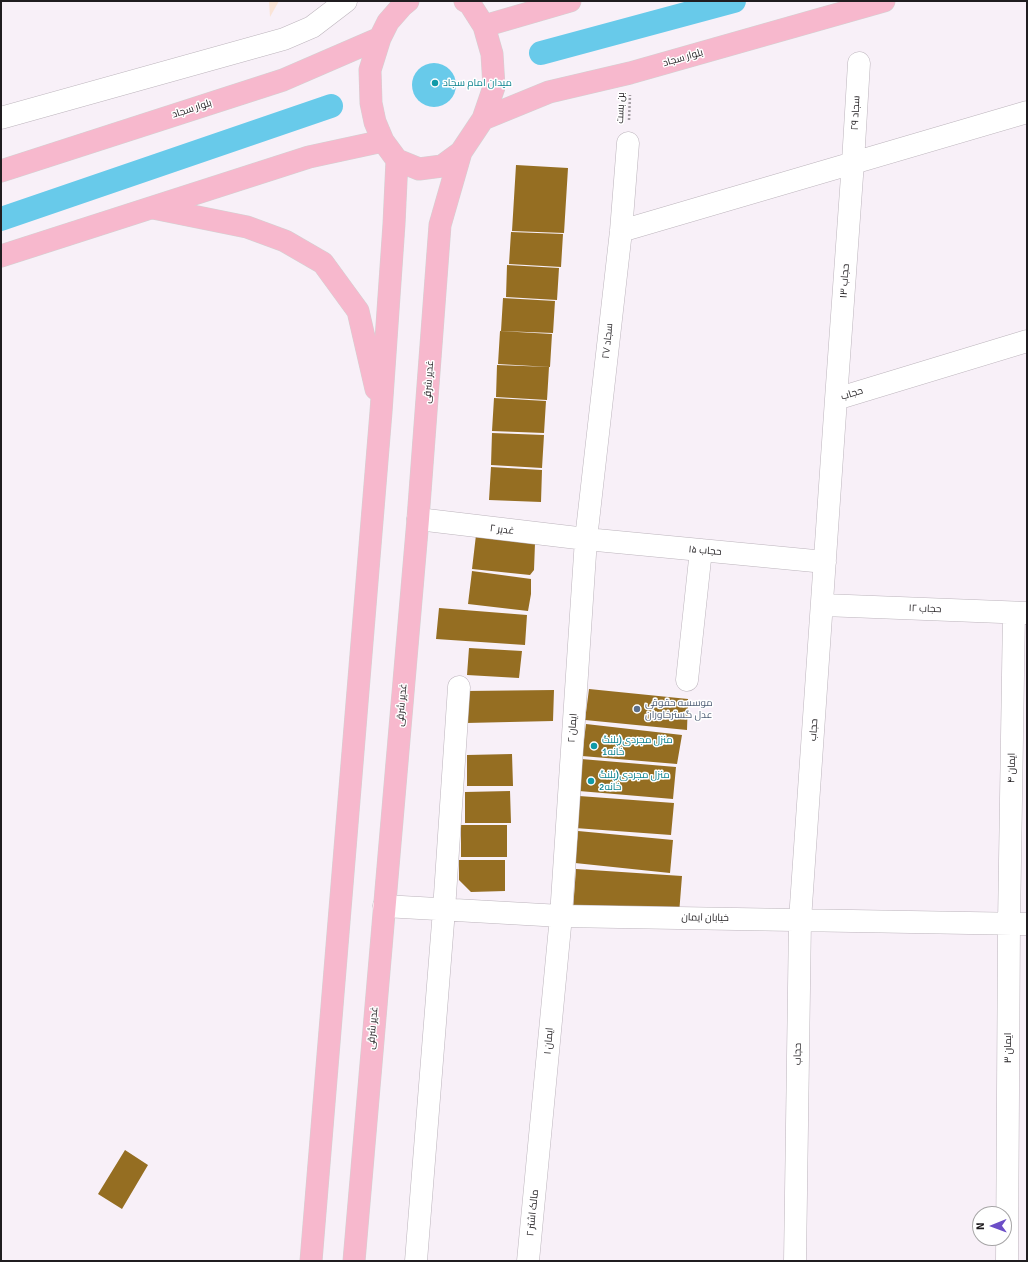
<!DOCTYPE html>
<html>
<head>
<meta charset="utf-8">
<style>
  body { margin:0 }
  #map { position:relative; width:1028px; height:1262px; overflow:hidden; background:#f8f0f8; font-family:Signika,sans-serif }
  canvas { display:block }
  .frame { position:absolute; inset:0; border:2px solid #201d20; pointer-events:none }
  .north { position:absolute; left:972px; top:1206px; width:40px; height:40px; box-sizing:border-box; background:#fff; border:1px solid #a6a5a6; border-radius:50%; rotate:269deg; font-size:11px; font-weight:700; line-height:16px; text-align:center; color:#201d20 }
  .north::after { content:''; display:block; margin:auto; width:14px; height:18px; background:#6c4ec7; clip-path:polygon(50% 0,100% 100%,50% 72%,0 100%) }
</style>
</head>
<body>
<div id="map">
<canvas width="1028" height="1262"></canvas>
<div class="frame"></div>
<div class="north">N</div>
</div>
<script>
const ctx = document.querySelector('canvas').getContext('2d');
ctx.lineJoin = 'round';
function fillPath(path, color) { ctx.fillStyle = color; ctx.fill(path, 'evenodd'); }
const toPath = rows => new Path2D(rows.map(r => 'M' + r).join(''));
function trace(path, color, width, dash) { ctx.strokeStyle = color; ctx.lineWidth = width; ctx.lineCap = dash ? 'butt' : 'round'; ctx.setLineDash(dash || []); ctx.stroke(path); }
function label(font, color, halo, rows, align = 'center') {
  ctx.font = font + ' Signika,Cairo,sans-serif'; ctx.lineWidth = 3; ctx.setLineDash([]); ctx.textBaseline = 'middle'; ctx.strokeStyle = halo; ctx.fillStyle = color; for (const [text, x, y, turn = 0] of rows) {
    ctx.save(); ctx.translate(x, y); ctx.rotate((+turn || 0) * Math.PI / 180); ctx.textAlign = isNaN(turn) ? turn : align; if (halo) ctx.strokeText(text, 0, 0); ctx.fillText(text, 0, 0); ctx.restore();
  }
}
fillPath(toPath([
  [269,1,279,1,270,17]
]), '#fae4d7');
fillPath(toPath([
  '412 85a22 22 0 1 1 44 0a22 22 0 1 1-44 0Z'
]), '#68caea');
trace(toPath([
  [541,53,734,1],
  [1,219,331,106]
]), '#68caea', 24);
fillPath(toPath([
  [516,165,568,168,564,233,512,231],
  [511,232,563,234,561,267,509,264],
  [507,265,559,268,557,300,506,297],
  [503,298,555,301,553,333,501,331],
  [500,331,552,334,550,367,498,364],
  [497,365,549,367,547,400,496,397],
  [494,398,546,401,544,433,492,431],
  [492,433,544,435,542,468,491,465],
  [491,467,542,470,541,502,489,500],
  [476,535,535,543,534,570,530,575,472,569],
  [472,571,531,579,531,594,528,611,468,604],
  [439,608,527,615,525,645,436,639],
  [469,648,522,651,519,678,467,675],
  [589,689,688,699,687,730,585,720],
  [554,690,553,721,466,723,466,691],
  [586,724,682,735,677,764,582,756],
  [512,754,513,786,467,786,467,755],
  [581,759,676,767,673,799,579,791],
  [510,791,511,823,465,823,465,792],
  [579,796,674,803,671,835,575,828],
  [461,825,507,825,507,857,461,857],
  [578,831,673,840,670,873,575,863],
  [459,860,505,860,505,891,471,892,459,880],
  [576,869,682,876,679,914,573,910],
  [125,1150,148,1165,122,1209,98,1194]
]), '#956e22');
const minor = toPath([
  [1,118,284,39,312,27,346,1],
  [621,231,1027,112],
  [836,399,853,162,859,63],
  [418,519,586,539,825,562],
  [823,605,1027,613],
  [687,680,701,550],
  [384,906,561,916,1027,924],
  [416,1261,444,910,459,687],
  [528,1261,561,916,586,539,621,231,628,143],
  [795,1261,800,920,836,399,1027,341],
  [1007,1261,1009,923,1014,613]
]);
const major = toPath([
  [408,1,402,6,388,22,380,38,370,70,371,103,375,122,383,141,397,160,419,169,442,166,461,152,483,119,494,87,492,54,484,26,470,4,465,1],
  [484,26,570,1],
  [483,119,549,92,630,73,884,1],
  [1,171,283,80,380,38],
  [153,208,247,227,285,241,323,263,358,311,376,389],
  [1,256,309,157,383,141],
  [311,1261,381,412,394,224,397,160],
  [354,1261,418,519,440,225,461,152]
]);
trace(minor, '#bcb4bc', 23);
trace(major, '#d2d2d2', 23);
trace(toPath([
  [629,120,630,95]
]), '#a29ca2', 2.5, [2, 2]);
trace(minor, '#fff', 22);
trace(major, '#f7b8cd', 22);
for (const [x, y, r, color] of [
  [435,83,4,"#0f9aa8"],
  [637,709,4,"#5c6f8a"],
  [594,746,4,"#0f9aa8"],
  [591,781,4,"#0f9aa8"]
]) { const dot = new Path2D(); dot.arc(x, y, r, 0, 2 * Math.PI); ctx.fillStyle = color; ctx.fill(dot); trace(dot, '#fff', 1.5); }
label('10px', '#201d20', '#fff', [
  ["بلوار سجاد",683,58,-16],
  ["بن بست",621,108,-88],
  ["بلوار سجاد",192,109,-18],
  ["سجاد ۲۹",856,113,-87],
  ["حجاب ۱۳",845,281,-86],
  ["سجاد ۲۷",608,341,-84],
  ["غدیر شرقی",429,382,-86],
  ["حجاب",852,394,-17],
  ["غدیر ۲",502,530,7],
  ["حجاب ۱۵",705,551,5],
  ["حجاب ۱۲",925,609,2],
  ["غدیر شرقی",402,705,-85],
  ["ایمان ۲",573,728,-86],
  ["حجاب",814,730,-86],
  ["ایمان ۴",1012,768,-89],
  ["خیابان ایمان",705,918,1],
  ["غدیر شرقی",373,1028,-85],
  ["ایمان ۱",549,1041,-85],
  ["ایمان ۳",1008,1048,-90],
  ["حجاب",798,1054,-89],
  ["مالک اشتر ۲",533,1213,-84]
]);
label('10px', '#0d838f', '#fff', [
  ["میدان امام سجاد",443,83],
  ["منزل مجردی(پلنگ",602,740],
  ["خانه1",602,752],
  ["منزل مجردی(پلنگ",599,775],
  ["خانه2",599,787]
], 'left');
label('10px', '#4e5e75', '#fff', [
  ["موسسه حقوقی",645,703],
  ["عدل گسترخاوران",645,715]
], 'left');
</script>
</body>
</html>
